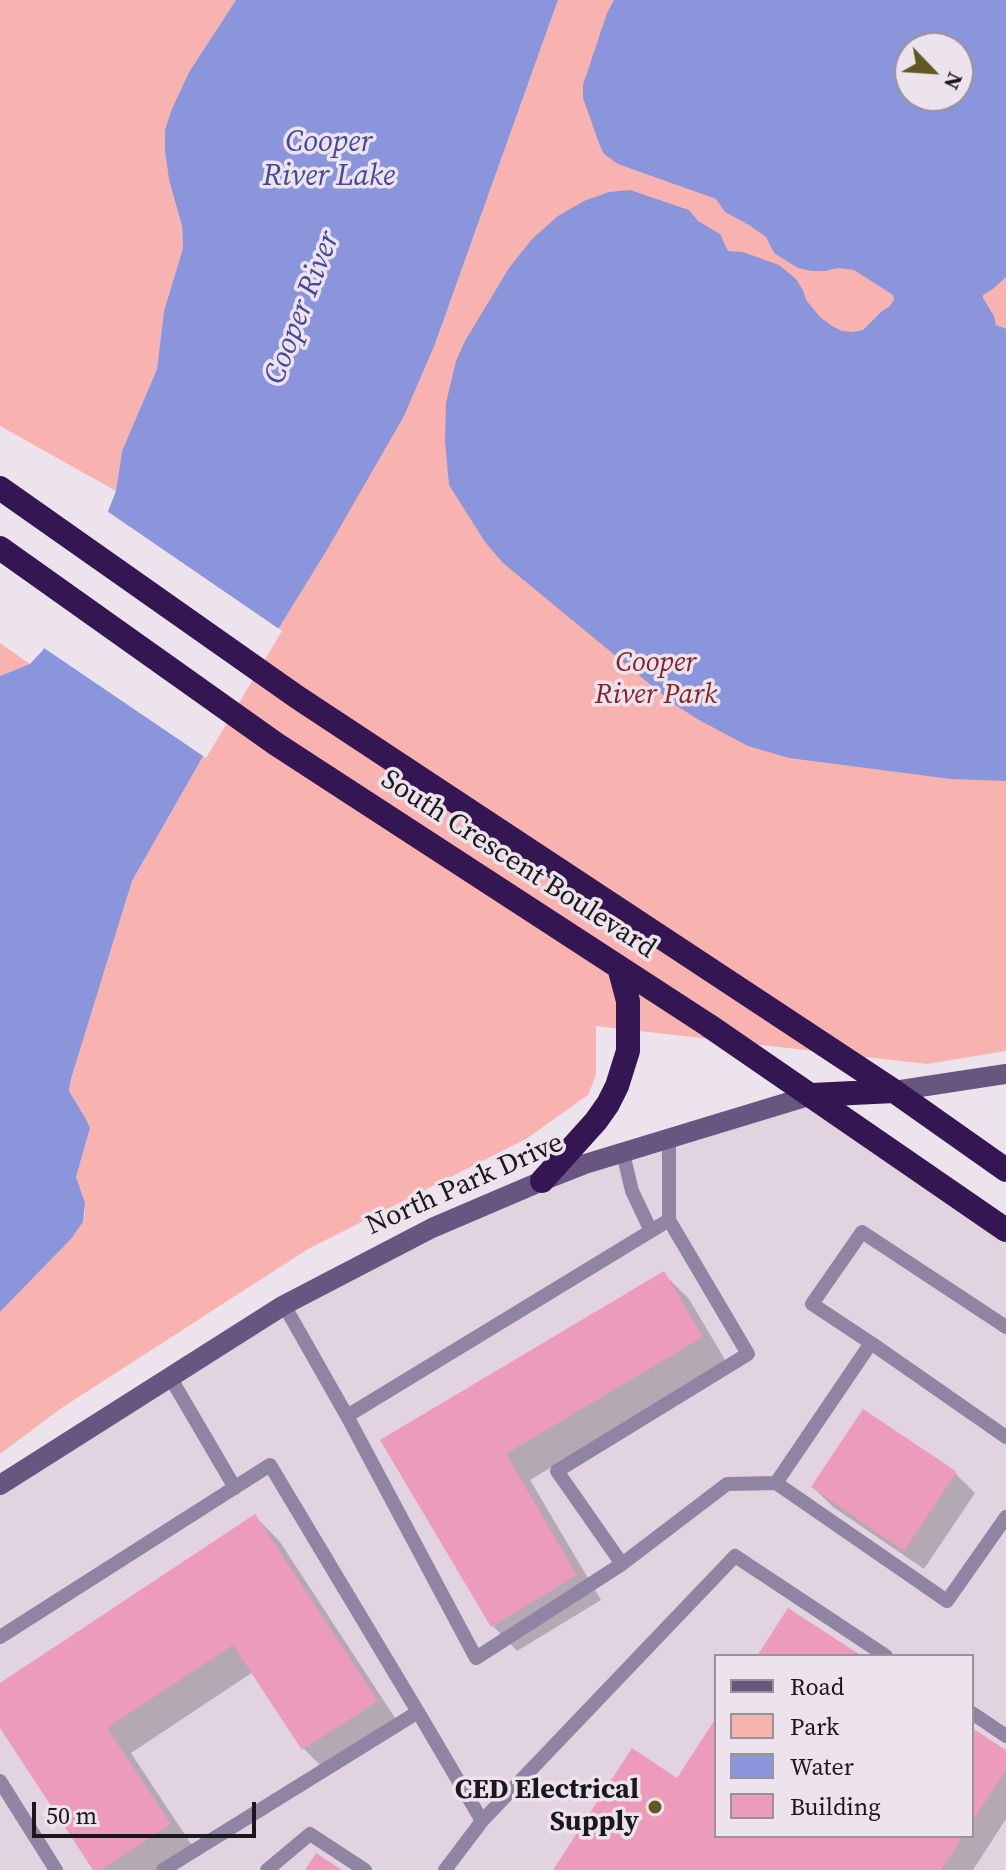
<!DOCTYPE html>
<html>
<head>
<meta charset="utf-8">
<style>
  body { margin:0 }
  #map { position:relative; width:1006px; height:1870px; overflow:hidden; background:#ede3ec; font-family:"Source Serif 4",serif }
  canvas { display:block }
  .legend { position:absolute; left:714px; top:1654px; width:260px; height:184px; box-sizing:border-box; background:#ede3ec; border:2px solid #999298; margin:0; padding:10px 14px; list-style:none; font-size:24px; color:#1b181b }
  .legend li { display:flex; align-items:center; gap:16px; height:40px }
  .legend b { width:40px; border:2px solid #999298 }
  .north { position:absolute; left:894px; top:32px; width:80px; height:80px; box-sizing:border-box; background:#ede3ec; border:2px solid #999298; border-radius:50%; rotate:115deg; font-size:22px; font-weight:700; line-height:32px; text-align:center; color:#1b181b }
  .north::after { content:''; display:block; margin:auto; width:28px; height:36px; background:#615824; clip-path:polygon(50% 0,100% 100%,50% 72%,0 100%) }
  .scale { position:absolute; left:32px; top:1802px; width:224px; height:36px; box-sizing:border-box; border:4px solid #1b181b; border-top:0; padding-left:10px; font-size:24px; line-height:28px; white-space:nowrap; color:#1b181b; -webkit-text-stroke:6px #ede3ec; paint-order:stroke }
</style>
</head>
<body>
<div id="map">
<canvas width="1006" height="1870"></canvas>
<ul class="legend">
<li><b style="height:10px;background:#685681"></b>Road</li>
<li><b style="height:22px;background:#f8b3b0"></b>Park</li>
<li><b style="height:22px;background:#8a95db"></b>Water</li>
<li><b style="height:22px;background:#ec9bba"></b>Building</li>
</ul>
<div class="north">N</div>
<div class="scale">50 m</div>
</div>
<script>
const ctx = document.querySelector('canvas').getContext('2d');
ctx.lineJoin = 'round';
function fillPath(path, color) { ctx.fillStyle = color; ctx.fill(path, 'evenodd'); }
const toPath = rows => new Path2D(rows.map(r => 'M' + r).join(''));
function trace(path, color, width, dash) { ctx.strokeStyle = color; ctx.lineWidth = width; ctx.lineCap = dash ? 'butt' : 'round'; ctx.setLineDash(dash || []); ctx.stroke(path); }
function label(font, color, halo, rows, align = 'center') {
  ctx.font = font + ' "Source Serif 4",serif'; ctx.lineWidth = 7; ctx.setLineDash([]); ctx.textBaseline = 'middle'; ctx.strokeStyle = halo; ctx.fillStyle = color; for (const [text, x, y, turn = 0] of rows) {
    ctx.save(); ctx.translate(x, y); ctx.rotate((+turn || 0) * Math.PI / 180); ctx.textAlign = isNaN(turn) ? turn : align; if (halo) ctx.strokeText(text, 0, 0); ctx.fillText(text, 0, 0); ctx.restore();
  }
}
fillPath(toPath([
  [812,1095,1006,1230,1006,1870,0,1870,0,1485,284,1305,542,1181],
  [716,1656,972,1656,972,1836,716,1836]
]), '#e2d3e0');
fillPath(toPath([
  [0,0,236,0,189,72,171,111,165,130,165,153,169,180,182,226,183,248,164,311,157,369,122,451,116,491,0,426],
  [558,0,1006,0,1006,1051,927,1064,596,1026,596,1075,588,1095,526,1139,308,1249,60,1409,0,1454,0,1312,71,1239,83,1222,85,1212,76,1177,90,1128,86,1119,69,1091,71,1079,132,881,243,686,324,555,435,344],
  [910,48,958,48,958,96,910,96],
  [0,643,30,664,0,676]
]), '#f8b3b0');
fillPath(toPath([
  [236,0,558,0,435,344,404,416,324,555,243,686,132,881,71,1079,69,1091,86,1119,90,1128,76,1177,85,1203,83,1222,71,1239,0,1312,0,676,30,664,43,650,71,605,116,491,122,451,157,369,164,311,183,248,182,226,169,180,165,152,165,130,171,111,189,72],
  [614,0,1006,0,1006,277,994,288,983,295,983,298,994,316,996,325,1006,329,1006,781,951,779,789,758,748,746,699,720,674,704,503,563,485,542,449,485,445,441,446,403,456,361,465,341,509,268,532,239,558,216,584,201,609,192,630,190,689,210,698,221,720,234,728,251,743,252,779,265,796,279,803,290,806,300,820,317,832,326,842,331,853,332,863,330,882,311,889,307,894,300,893,295,854,270,838,268,825,271,812,271,798,268,774,253,766,237,749,225,725,212,716,199,618,164,604,154,600,146,583,98,583,85,607,13],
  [910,48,958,48,958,96,910,96]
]), '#8a95db');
fillPath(toPath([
  [104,509,282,631,206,758,41,646,68,603]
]), '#ede3ec');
fillPath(toPath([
  [663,1273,689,1299,727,1363,530,1480,601,1600,517,1651,492,1625,383,1440],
  [956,1474,975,1493,924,1569,833,1507,813,1487],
  [255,1516,280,1542,401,1727,329,1774,304,1749,253,1672,131,1753,195,1850,164,1870,96,1870,0,1724,0,1685],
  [716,1722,716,1836,972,1836,972,1730,1006,1752,1006,1819,973,1870,555,1870,678,1780]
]), '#0003');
fillPath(toPath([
  [664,1271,703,1337,506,1454,577,1575,491,1627,380,1440],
  [863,1409,957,1472,904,1551,811,1487],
  [255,1514,378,1701,302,1750,233,1645,107,1728,171,1824,101,1870,93,1870,0,1728,0,1683],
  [788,1608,862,1656,757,1656],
  [716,1718,716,1836,963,1836,941,1870,553,1870,632,1748,677,1778],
  [972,1728,1006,1750,1006,1770,972,1822],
  [316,1853,342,1870,305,1870]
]), '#ec9bba');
trace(toPath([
  [623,1153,632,1191,651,1231],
  [284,1305,347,1416,476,1658,622,1564,557,1471,748,1354,669,1220,669,1139],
  [871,1343,1006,1437],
  [170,1377,235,1488],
  [347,1416,669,1220],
  [776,1483,947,1601,1006,1517],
  [622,1564,727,1484,776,1483,871,1343,812,1304,862,1232,1006,1327],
  [0,1637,270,1465,418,1712,163,1870],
  [418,1712,482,1821],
  [972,1713,1006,1736],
  [0,1781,56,1870],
  [267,1870,310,1834,365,1870],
  [445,1870,482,1821,735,1556,886,1656]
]), '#9084a3', 14);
trace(toPath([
  [894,1091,1006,1074],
  [0,1485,284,1305,432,1228,542,1181,585,1164,812,1095]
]), '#685681', 20);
trace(toPath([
  [0,488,297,697,894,1091,1006,1170],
  [0,548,276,744,708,1025,1006,1230],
  [812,1095,894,1091],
  [542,1181,596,1121,608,1104,617,1086,628,1051,628,1001,619,967]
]), '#341752', 24);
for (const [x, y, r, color] of [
  [655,1807,8,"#615824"]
]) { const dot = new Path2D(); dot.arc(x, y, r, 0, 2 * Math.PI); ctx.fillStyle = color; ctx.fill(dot); trace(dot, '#ede3ec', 3); }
label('italic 28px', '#86232a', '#ede3ec', [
  ["Cooper",656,664],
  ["River Park",656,696]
]);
label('28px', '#1b181b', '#ede3ec', [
  ["South Crescent Boulevard",518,865,33],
  ["North Park Drive",465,1185,-24]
]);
label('bold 28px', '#1b181b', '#ede3ec', [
  ["CED Electrical",639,1791],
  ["Supply",639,1823]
], 'right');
label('italic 30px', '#43489c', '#ede3ec', [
  ["Cooper",329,143],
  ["River Lake",329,177],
  ["Cooper River",303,308,-69]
]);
</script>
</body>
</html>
